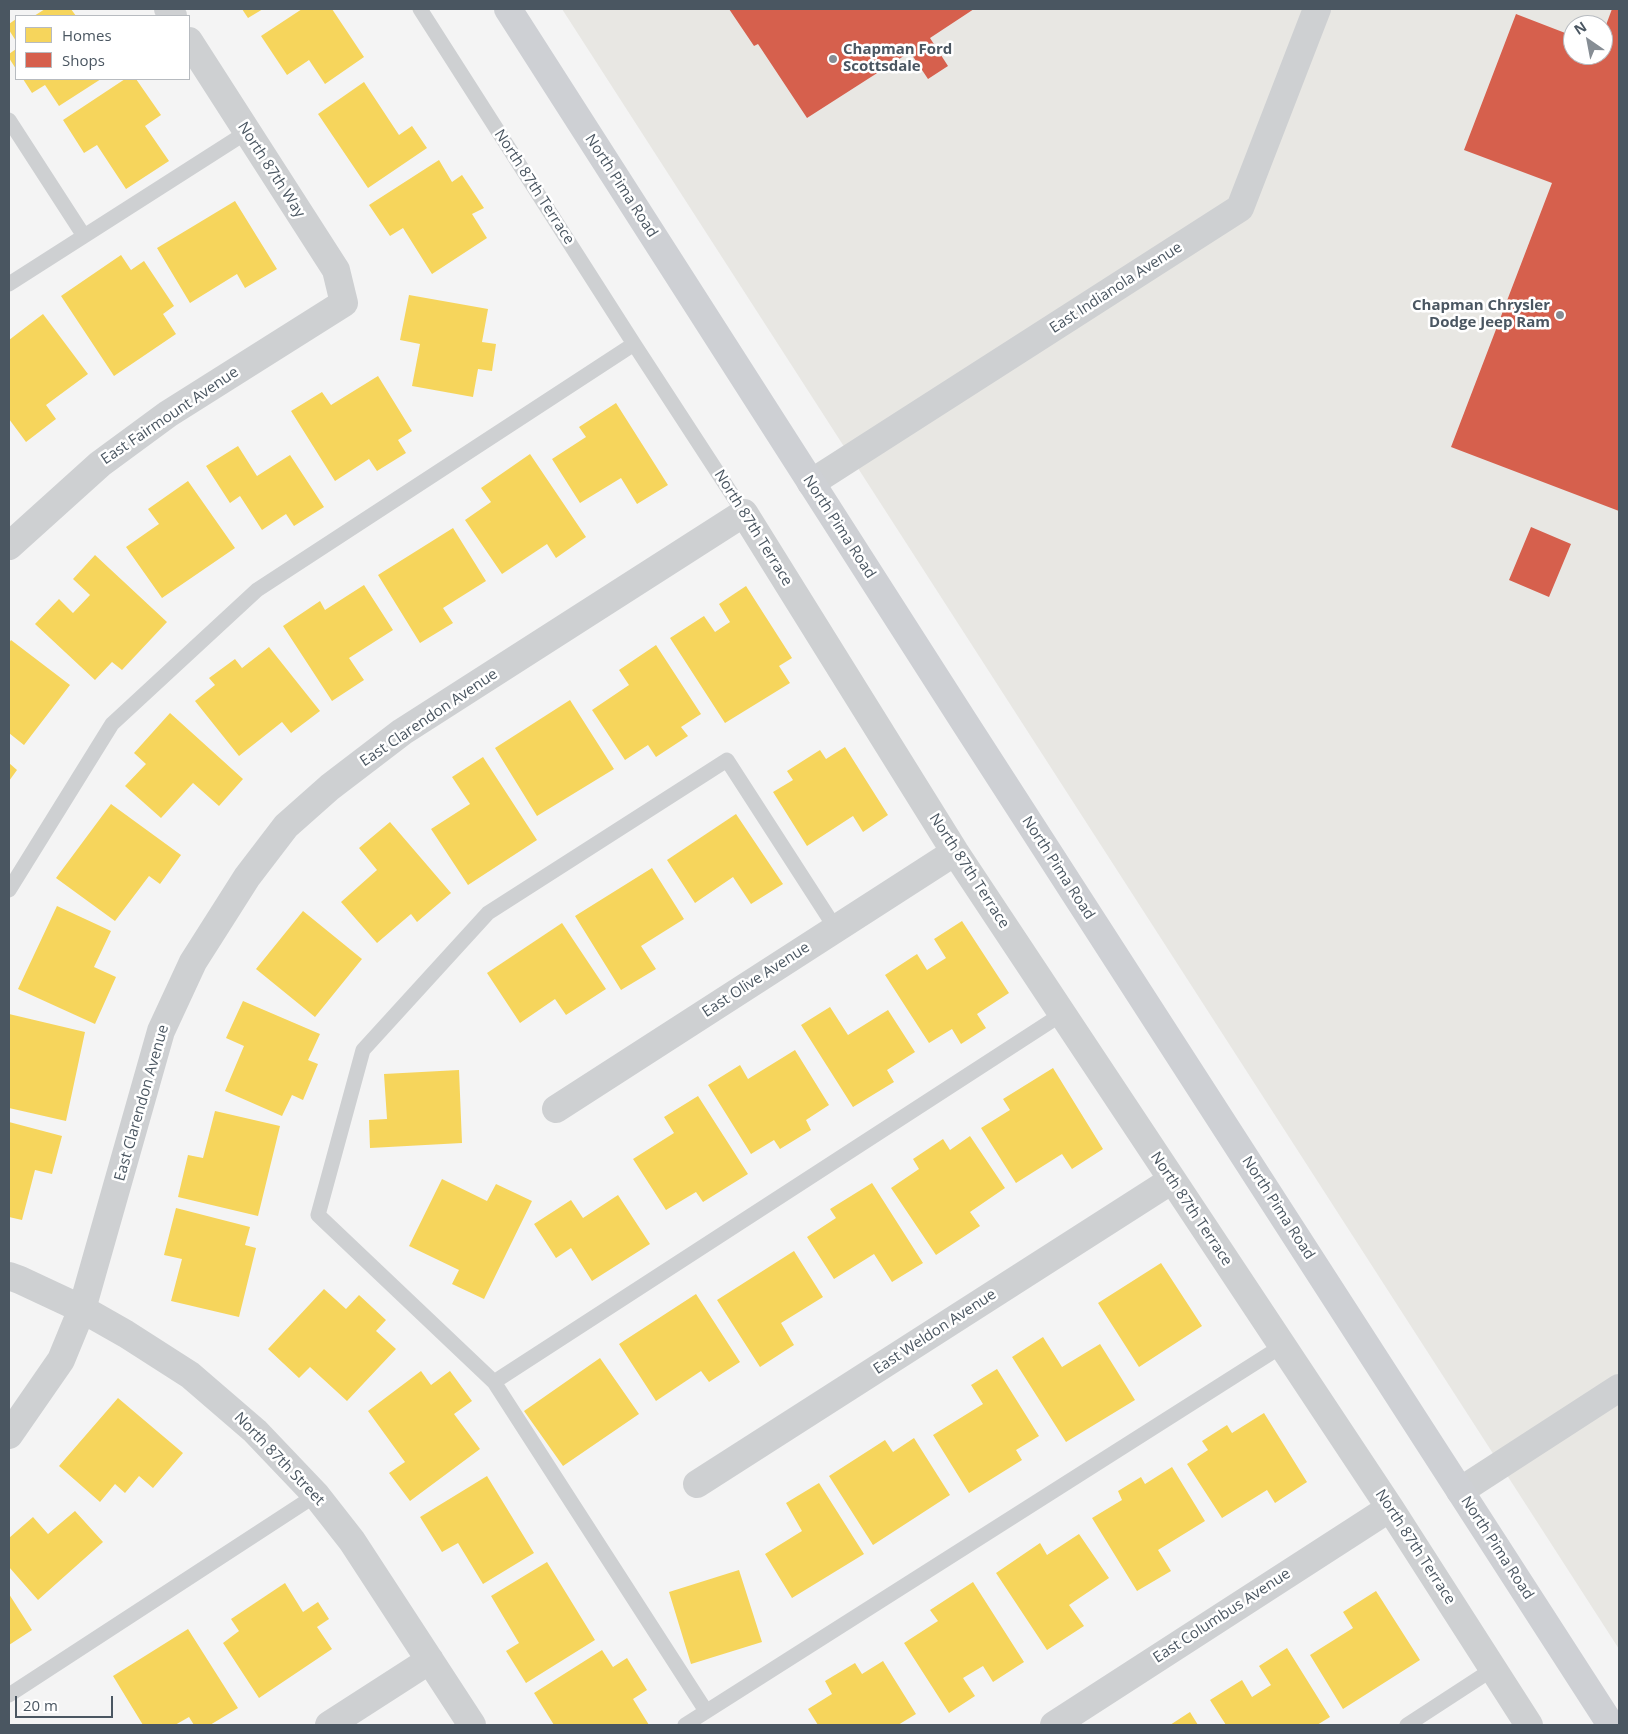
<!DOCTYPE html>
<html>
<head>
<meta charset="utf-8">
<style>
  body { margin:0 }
  #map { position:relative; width:1628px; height:1734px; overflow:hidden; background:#f4f4f4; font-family:"Open Sans",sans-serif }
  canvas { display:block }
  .frame { position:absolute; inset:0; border:10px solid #4a5661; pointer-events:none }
  .legend { position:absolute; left:15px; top:15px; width:175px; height:65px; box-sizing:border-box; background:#fff; border:1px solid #b7bbc0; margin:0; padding:6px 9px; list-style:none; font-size:15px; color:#4a5661 }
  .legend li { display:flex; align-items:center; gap:10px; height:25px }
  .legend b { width:25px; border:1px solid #b7bbc0 }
  .north { position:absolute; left:1563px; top:15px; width:50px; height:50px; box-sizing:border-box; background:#fff; border:1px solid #b7bbc0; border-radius:50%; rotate:327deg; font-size:14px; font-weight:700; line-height:20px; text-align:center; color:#4a5661 }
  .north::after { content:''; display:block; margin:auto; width:18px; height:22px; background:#868d94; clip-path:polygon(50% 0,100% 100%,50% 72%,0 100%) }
  .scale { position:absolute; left:15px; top:1696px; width:98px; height:22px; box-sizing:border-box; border:2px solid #4a5661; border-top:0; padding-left:6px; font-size:15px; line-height:18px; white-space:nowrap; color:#4a5661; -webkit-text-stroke:4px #fff; paint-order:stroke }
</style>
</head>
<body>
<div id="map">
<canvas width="1628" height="1734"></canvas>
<div class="frame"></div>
<ul class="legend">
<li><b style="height:14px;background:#f6d55c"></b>Homes</li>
<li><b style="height:14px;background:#d6604d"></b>Shops</li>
</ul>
<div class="north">N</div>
<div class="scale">20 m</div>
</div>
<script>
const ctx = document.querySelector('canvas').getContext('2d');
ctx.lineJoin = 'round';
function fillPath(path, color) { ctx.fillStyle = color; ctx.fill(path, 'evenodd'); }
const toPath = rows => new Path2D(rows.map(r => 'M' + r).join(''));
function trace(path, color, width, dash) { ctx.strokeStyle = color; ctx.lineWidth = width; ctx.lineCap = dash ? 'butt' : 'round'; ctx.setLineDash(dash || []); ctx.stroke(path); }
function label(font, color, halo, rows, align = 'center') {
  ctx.font = font + ' "Open Sans",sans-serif'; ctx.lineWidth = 5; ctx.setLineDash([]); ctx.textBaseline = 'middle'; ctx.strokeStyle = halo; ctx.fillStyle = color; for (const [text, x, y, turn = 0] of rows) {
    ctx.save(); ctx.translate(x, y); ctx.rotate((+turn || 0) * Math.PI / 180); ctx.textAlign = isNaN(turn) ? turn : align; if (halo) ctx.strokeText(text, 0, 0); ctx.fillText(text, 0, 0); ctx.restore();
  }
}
fillPath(toPath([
  [562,9,1619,9,1619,1649],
  [1573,25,1603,25,1603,55,1573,55]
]), '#e8e7e3');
fillPath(toPath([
  [45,9,71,9,76,16,34,16],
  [242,9,263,9,248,18],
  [302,9,332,9,364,57,325,84,309,60,287,75,261,36],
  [16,19,16,41,9,30,9,24],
  [16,49,16,69,9,58,9,54],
  [23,79,101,79,59,106,45,85,32,93],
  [125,79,136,79,161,115,145,126,169,161,126,189,97,145,84,153,63,120],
  [364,82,399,135,412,126,427,148,368,188,318,114],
  [439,160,452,182,462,175,484,208,472,214,487,238,432,274,403,228,390,236,369,205],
  [235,201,277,269,245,288,237,274,190,303,157,248],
  [121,255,131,270,144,261,174,306,163,314,176,334,114,376,61,296],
  [409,295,488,309,482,342,496,344,492,371,478,369,473,397,412,386,420,344,400,340],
  [43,314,88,374,46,405,56,419,26,442,9,419,9,340],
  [378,376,412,431,398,440,406,453,377,471,369,459,335,481,291,411,322,392,331,405],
  [616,403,668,485,637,504,621,478,580,503,552,459,586,437,579,427],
  [238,446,257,476,290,455,324,507,294,526,286,514,262,530,240,496,230,503,206,466],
  [530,454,586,537,556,558,547,544,502,574,465,520,491,502,481,488],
  [188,481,235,548,162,598,126,547,159,524,148,509],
  [453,528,486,581,443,608,453,623,420,643,378,575],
  [95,555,167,622,122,670,112,662,95,680,35,624,59,599,73,613,90,595,73,579],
  [364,585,393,630,349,658,364,680,332,701,283,626,320,601,325,610],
  [746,586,792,658,779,666,790,683,725,723,670,638,704,616,715,632,730,622,719,604],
  [11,640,70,685,24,745,9,733,9,643],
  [656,645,701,714,681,727,688,736,656,757,648,745,625,760,592,710,629,685,619,670],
  [269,647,320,711,291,733,282,722,239,756,195,701,215,685,209,678,235,659,242,668],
  [570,700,614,769,537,816,495,748],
  [170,713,243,779,219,806,193,783,161,818,125,786,146,764,134,753],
  [845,747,888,815,863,832,853,816,807,846,773,792,793,780,787,771,820,750,826,759],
  [483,757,537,840,468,885,431,829,470,804,452,777],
  [9,763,17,770,9,781],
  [111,804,181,855,160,884,149,876,115,921,56,878],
  [736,814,783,884,751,904,733,877,695,903,667,860],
  [390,822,451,893,417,922,411,914,377,943,341,902,377,870,359,848],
  [652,868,684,919,641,946,656,969,621,990,575,916],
  [57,906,111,931,94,967,116,977,95,1024,18,989],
  [303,911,362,959,315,1017,256,969],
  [962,921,1009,993,977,1014,986,1028,961,1044,952,1029,929,1043,885,975,917,954,927,970,946,958,934,939],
  [562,923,606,989,566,1015,555,999,520,1023,487,973],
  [243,1001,320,1034,308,1060,318,1064,303,1100,292,1095,282,1116,225,1091,244,1046,226,1038],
  [830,1007,848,1035,888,1010,915,1052,887,1070,894,1082,853,1107,801,1025],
  [9,1014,85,1032,66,1121,9,1108],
  [795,1050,829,1105,806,1120,811,1130,780,1149,774,1140,751,1154,708,1085,740,1065,748,1079],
  [1053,1068,1103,1149,1072,1169,1062,1154,1016,1183,981,1128,1010,1110,1003,1099],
  [459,1070,462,1143,370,1148,369,1120,387,1119,384,1074],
  [698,1096,748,1174,703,1202,696,1192,666,1210,633,1159,674,1133,664,1117],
  [215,1111,280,1126,258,1216,178,1197,188,1155,203,1158],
  [9,1122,62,1136,52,1174,35,1170,22,1220,9,1217],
  [970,1136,1005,1188,970,1212,980,1226,936,1255,891,1188,919,1169,913,1159,943,1139,950,1150],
  [442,1179,487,1201,496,1184,532,1201,484,1299,452,1284,459,1270,409,1246],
  [872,1183,923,1263,892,1282,874,1254,834,1279,807,1237,836,1218,830,1209],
  [618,1195,650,1244,592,1281,571,1248,556,1258,534,1224,571,1200,583,1218],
  [176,1208,250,1227,245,1245,256,1248,239,1317,171,1301,182,1259,164,1255],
  [794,1251,823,1297,781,1323,794,1345,760,1367,717,1300],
  [1161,1263,1202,1326,1139,1367,1098,1303],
  [324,1289,346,1309,359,1295,386,1320,376,1331,396,1349,347,1401,310,1367,299,1378,268,1349],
  [696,1294,740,1362,709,1382,701,1371,656,1401,619,1344],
  [1043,1337,1062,1367,1100,1344,1135,1400,1066,1442,1012,1357],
  [600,1358,639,1414,563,1466,524,1411],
  [997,1369,1039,1436,1016,1450,1022,1460,969,1493,933,1435,983,1404,971,1385],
  [421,1371,431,1385,450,1371,472,1401,454,1414,480,1449,410,1501,389,1473,405,1462,368,1411],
  [118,1398,183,1453,153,1488,139,1476,125,1493,115,1484,100,1502,59,1466],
  [1264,1413,1307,1482,1275,1503,1267,1490,1222,1518,1187,1464,1208,1450,1202,1441,1227,1425,1232,1433],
  [914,1438,950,1495,873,1545,829,1476,885,1440,893,1452],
  [1172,1467,1205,1521,1158,1550,1171,1571,1137,1591,1092,1518,1122,1500,1118,1491,1141,1477,1145,1484],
  [487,1476,534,1553,483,1584,458,1543,442,1552,420,1517],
  [819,1483,864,1554,792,1598,765,1554,802,1531,786,1503],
  [75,1511,103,1542,38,1600,9,1567,9,1538,33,1517,48,1534],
  [1079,1534,1109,1578,1069,1605,1084,1626,1047,1650,996,1573,1040,1543,1047,1555],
  [547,1562,595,1640,526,1683,506,1651,519,1643,491,1596],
  [739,1570,762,1642,691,1664,669,1592],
  [973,1582,1024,1662,993,1682,983,1666,963,1678,975,1696,949,1713,904,1643,938,1621,930,1610],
  [285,1583,303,1612,318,1602,329,1619,317,1627,332,1649,259,1698,223,1643,239,1631,231,1619],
  [1376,1591,1420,1660,1343,1709,1310,1655,1353,1628,1343,1612],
  [9,1594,32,1630,9,1645],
  [188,1629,238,1708,210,1725,194,1725,189,1717,175,1725,143,1725,113,1676],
  [1287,1648,1330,1717,1317,1725,1226,1725,1210,1700,1242,1680,1252,1697,1271,1685,1259,1666],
  [602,1650,613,1667,627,1658,647,1690,633,1699,649,1725,554,1725,534,1693],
  [883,1661,916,1714,898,1725,818,1725,808,1709,832,1694,825,1681,855,1663,862,1674],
  [1190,1712,1198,1725,1170,1725]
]), '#f6d55c');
fillPath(toPath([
  [729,9,974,9,930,38,948,66,928,79,910,52,807,118,758,44,754,46],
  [1612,9,1619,9,1619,511,1451,447,1552,183,1464,150,1516,14,1573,36,1573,55,1603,55,1603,33],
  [1531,527,1571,544,1549,597,1509,580]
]), '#d6604d');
trace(toPath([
  [420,9,634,344,744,513],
  [9,120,84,236],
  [9,284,247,132],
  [9,890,112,724,257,590,634,344],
  [494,1382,1062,1014],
  [9,1695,316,1495],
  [706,1711,494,1382,318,1215,363,1050,488,913,727,760,836,929],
  [685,1725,1282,1346],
  [1407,1725,1493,1669]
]), '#ced0d2', 15);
trace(toPath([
  [168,9,173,16],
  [811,483,1240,208,1317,9],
  [9,546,100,464,168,414,344,303,336,270,189,41],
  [556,1109,955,852],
  [9,1276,20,1280,82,1309,126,1334,190,1375,255,1431,316,1495,352,1541,472,1725],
  [9,1435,61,1360,82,1309,161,1031,193,962,247,877,286,826,330,787,402,732,744,513,955,852,1390,1508,1529,1725],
  [697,1484,1172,1180],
  [1460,1491,1619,1388],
  [329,1725,430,1660],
  [1054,1725,1390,1508]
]), '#ced0d2', 28);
trace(toPath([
  [508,9,963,720,1611,1725]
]), '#ced0d4', 28);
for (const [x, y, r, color] of [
  [833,59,5,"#868d94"],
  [1560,315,5,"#868d94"]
]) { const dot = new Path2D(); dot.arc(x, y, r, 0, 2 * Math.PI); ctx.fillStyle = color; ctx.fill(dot); trace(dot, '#fff', 2); }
label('bold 15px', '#4a5661', '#fff', [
  ["Chapman Ford",843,50],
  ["Scottsdale",843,67],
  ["Chapman Chrysler",1550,306,"right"],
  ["Dodge Jeep Ram",1550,323,"right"]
], 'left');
label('15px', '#4a5661', '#fff', [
  ["North 87th Way",271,170,57],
  ["North Pima Road",621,186,57],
  ["North 87th Terrace",534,187,57],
  ["East Indianola Avenue",1116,288,-33],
  ["East Fairmount Avenue",170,416,-34],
  ["North Pima Road",839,527,57],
  ["North 87th Terrace",753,528,58],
  ["East Clarendon Avenue",429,718,-34],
  ["North Pima Road",1058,868,57],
  ["North 87th Terrace",969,871,57],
  ["East Olive Avenue",756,980,-33],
  ["East Clarendon Avenue",142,1103,-74],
  ["North Pima Road",1278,1208,57],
  ["North 87th Terrace",1191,1209,56],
  ["East Weldon Avenue",935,1332,-33],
  ["North 87th Street",279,1459,46],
  ["North 87th Terrace",1415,1547,57],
  ["North Pima Road",1497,1548,57],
  ["East Columbus Avenue",1222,1616,-33]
]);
</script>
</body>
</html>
